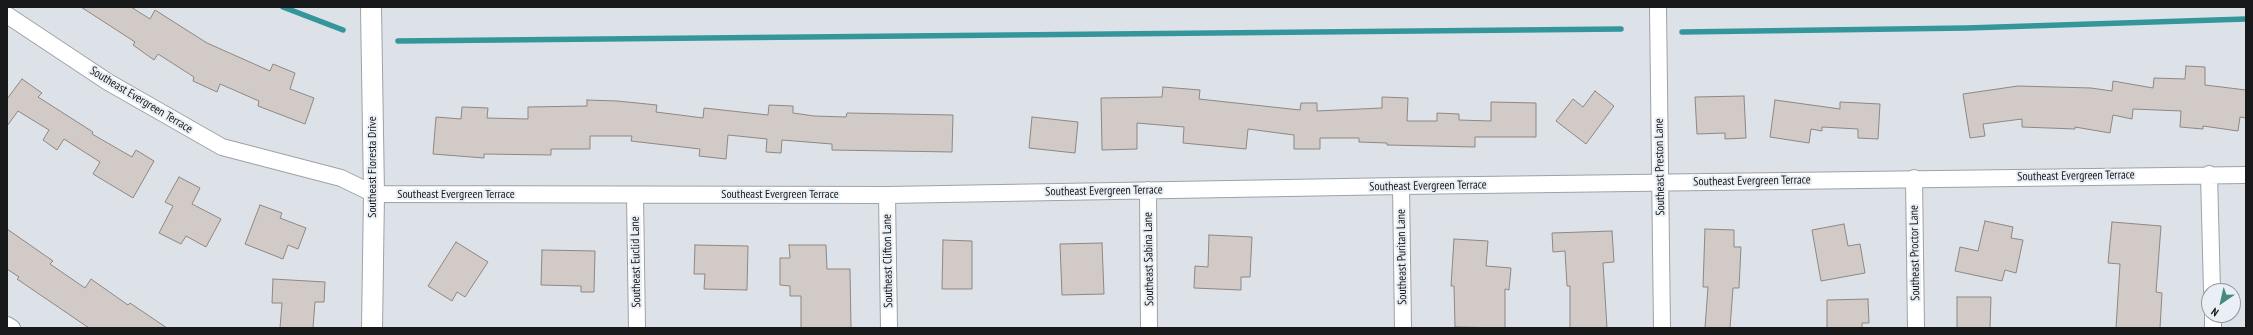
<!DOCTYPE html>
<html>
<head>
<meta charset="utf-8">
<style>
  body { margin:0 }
  #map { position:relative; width:2253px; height:335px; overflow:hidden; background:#dce2e8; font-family:"PT Sans Narrow",sans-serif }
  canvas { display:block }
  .frame { position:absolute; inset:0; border:8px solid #16181a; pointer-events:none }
  .north { position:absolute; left:2201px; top:283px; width:40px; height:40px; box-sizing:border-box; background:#e9eff5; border:1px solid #95999d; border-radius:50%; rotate:214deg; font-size:11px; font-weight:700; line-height:16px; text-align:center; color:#16181a }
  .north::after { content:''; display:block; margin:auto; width:14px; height:18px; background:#488b7d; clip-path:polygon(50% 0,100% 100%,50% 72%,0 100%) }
</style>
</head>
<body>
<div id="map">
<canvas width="2253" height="335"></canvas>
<div class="frame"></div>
<div class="north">N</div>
</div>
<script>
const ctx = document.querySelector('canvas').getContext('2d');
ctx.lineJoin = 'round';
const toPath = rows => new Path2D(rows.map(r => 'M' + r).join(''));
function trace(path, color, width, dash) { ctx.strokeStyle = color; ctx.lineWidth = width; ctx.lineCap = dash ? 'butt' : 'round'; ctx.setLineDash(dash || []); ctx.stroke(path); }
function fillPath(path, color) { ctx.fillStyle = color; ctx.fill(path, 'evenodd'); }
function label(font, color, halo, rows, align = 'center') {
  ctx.font = font + ' "PT Sans Narrow",sans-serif'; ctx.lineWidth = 4; ctx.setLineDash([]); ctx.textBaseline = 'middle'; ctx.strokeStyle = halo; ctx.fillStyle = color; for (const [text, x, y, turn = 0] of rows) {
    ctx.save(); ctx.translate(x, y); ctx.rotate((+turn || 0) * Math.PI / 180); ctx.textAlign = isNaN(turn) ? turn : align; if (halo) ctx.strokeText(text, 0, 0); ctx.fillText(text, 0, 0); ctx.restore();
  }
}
trace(toPath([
  [283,7,343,30],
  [1682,32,1967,28,2246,19],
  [398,41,1621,29]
]), '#34969b', 5.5);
const building = toPath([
  [81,7,131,7,150,19,155,10,207,43,270,71,273,64,295,73,290,89,314,98,305,124,258,106,259,101,220,84,217,92,193,81,194,77,158,54,154,60,133,45,135,42,81,7],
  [2186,66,2205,67,2205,85,2246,90,2246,118,2240,117,2238,131,2203,126,2203,129,2180,127,2181,111,2133,109,2132,119,2113,115,2110,133,2075,127,2075,129,2022,127,2022,119,1983,124,1985,136,1970,138,1963,94,2018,86,2091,88,2112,91,2113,81,2153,88,2154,78,2185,79,2186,66],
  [22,79,42,93,38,97,93,132,92,134,132,157,136,150,154,161,133,198,93,174,100,162,64,139,57,150,43,140,49,130,18,111,7,126,7,99,22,79],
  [1163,87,1200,90,1199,99,1300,110,1301,103,1317,103,1317,111,1382,108,1382,97,1408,98,1407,121,1437,121,1437,113,1459,114,1459,120,1491,121,1491,102,1536,103,1536,137,1475,137,1475,147,1387,145,1387,143,1359,142,1359,138,1320,138,1320,149,1294,149,1294,135,1248,129,1246,149,1183,143,1184,127,1137,123,1137,149,1102,150,1101,98,1162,97,1163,87],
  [1595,91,1614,106,1586,144,1556,121,1573,99,1583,107,1595,91],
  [1744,96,1746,138,1725,139,1725,133,1697,134,1695,97,1744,96],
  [587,100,617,101,657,105,656,112,703,118,704,108,768,115,769,105,793,106,793,113,814,116,846,117,847,113,953,115,952,152,832,150,832,144,782,140,781,153,766,152,767,139,728,135,726,159,699,156,700,149,631,141,632,136,590,136,590,149,551,149,551,155,484,154,484,158,433,154,436,117,461,119,462,107,488,108,487,118,528,119,528,107,587,106,587,100],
  [1775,100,1840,109,1840,102,1880,104,1878,139,1858,138,1858,129,1822,127,1822,131,1811,129,1809,143,1770,137,1775,100],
  [1032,117,1078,122,1075,153,1029,148,1032,117],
  [179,177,200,188,192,204,221,219,206,247,186,236,181,244,159,233,173,206,165,202,179,177],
  [260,205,282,213,280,218,306,228,298,249,288,245,283,259,245,244,260,205],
  [1985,221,2013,227,2011,238,2023,240,2016,273,2005,270,2002,281,1955,271,1960,247,1978,251,1985,221],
  [2112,222,2161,226,2156,292,2162,293,2160,328,2116,328,2120,264,2108,263,2112,222],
  [1844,224,1848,246,1860,244,1865,273,1821,281,1812,230,1844,224],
  [7,229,53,261,50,264,85,288,91,279,128,305,130,303,167,328,89,328,17,279,19,277,7,269,7,229],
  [1705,229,1734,230,1734,247,1741,247,1739,288,1733,288,1730,328,1705,328,1708,287,1703,287,1705,229],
  [1612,231,1614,262,1603,263,1607,328,1570,328,1570,286,1567,286,1565,251,1553,252,1552,233,1612,231],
  [1209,235,1252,237,1250,277,1241,277,1241,290,1194,288,1195,266,1208,267,1209,235],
  [1454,239,1488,241,1486,266,1511,268,1509,290,1505,289,1505,328,1455,327,1454,286,1451,286,1454,239],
  [943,240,972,241,972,289,942,289,943,240],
  [456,242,488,262,465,297,457,292,452,301,428,286,456,242],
  [1102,243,1104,294,1062,295,1060,244,1102,243],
  [695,245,748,246,747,290,704,289,705,274,694,274,695,245],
  [789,245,826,245,827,269,850,269,851,328,801,328,801,296,790,296,790,286,780,285,780,258,790,258,789,245],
  [542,250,595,251,594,292,581,292,581,286,541,285,542,250],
  [273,279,325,282,324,302,315,302,313,328,280,328,282,303,272,303,273,279],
  [1957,297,1991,297,1990,328,1957,328,1957,297],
  [1868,299,1869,323,1862,323,1862,328,1827,328,1827,300,1868,299]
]);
fillPath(building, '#d2cac6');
trace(building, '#8e8783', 1);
const minor = toPath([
  [1658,7,1662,328],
  [7,15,108,82,222,147,341,178,374,194,887,195,1401,186,2246,175],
  [2209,174,2212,291],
  [1914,178,1916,328],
  [1401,186,1403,328],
  [1148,190,1149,328],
  [887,195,889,328],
  [635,196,637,328],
  [2213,315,2213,328],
  [7,325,12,328]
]);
const tertiary = toPath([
  [371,7,374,194,372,328]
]);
trace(minor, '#9da2a8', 18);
trace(tertiary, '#9da2a8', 22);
trace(minor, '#fff', 16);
trace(tertiary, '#fff', 20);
label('12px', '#16181a', '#e9eff5', [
  ["Southeast Evergreen Terrace",141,100,31],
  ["Southeast Floresta Drive",373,167,-90],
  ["Southeast Preston Lane",1660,167,-91],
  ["Southeast Evergreen Terrace",2076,176,-1],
  ["Southeast Evergreen Terrace",1752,181,-1],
  ["Southeast Evergreen Terrace",1428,186,-1],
  ["Southeast Evergreen Terrace",1104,191,-1],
  ["Southeast Evergreen Terrace",456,195],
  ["Southeast Evergreen Terrace",780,195],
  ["Southeast Proctor Lane",1915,253,-91],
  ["Southeast Puritan Lane",1402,257,-91],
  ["Southeast Sabina Lane",1149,259,-91],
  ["Southeast Clifton Lane",888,261,-91],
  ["Southeast Euclid Lane",636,262,-91]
]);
</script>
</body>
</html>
